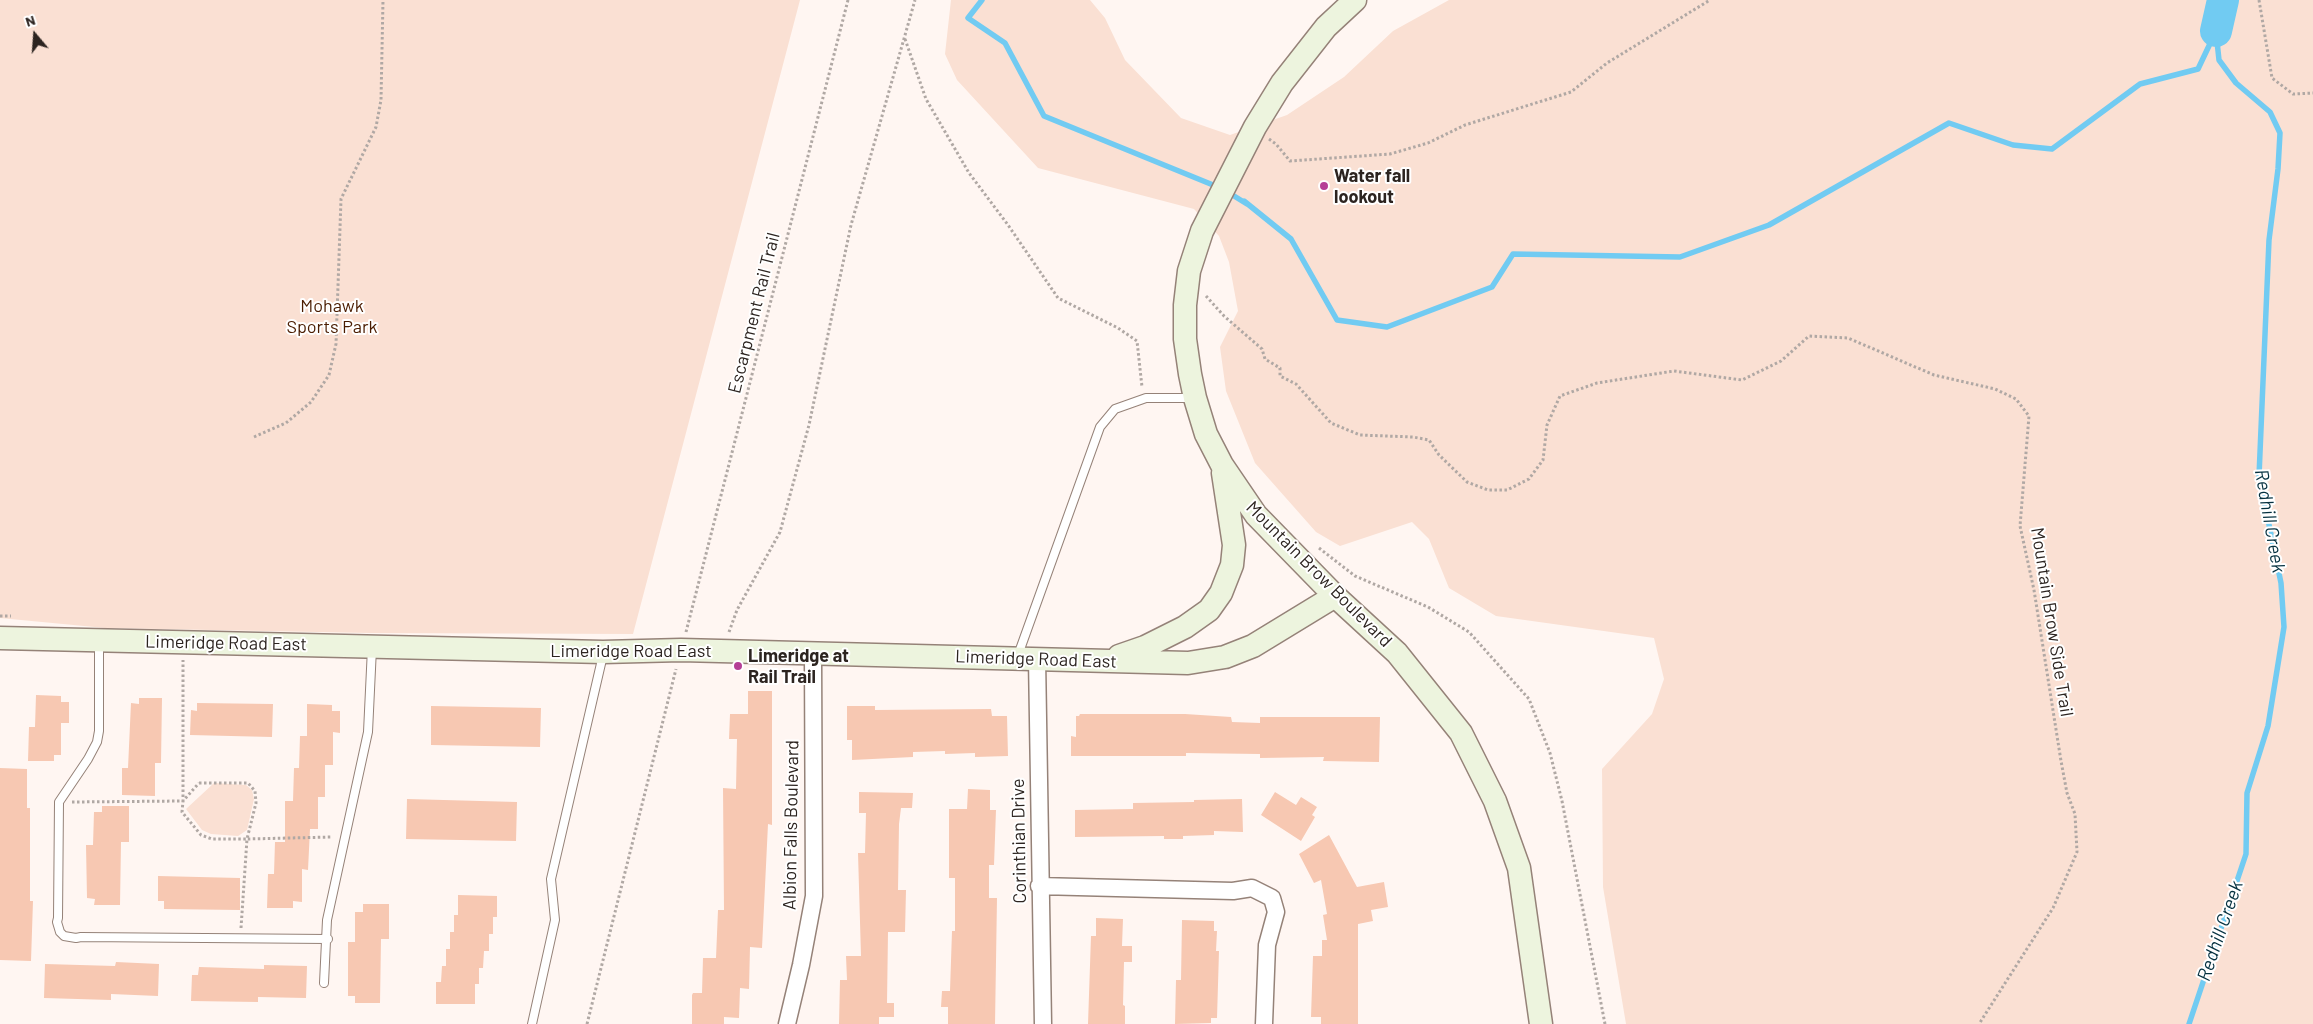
<!DOCTYPE html>
<html>
<head>
<meta charset="utf-8">
<style>
  body { margin:0 }
  #map { position:relative; width:2313px; height:1024px; overflow:hidden; background:#fff6f2; font-family:Barlow,sans-serif }
  canvas { display:block }
  .north { position:absolute; left:10px; top:10px; width:50px; height:50px; -webkit-text-stroke:4px #fff; paint-order:stroke; rotate:342deg; font-size:14px; font-weight:700; line-height:20px; text-align:center; color:#2c2420 }
  .north::after { content:''; display:block; margin:auto; width:18px; height:22px; background:#2c2420; clip-path:polygon(50% 0,100% 100%,50% 72%,0 100%) }
</style>
</head>
<body>
<div id="map">
<canvas width="2313" height="1024"></canvas>
<div class="north">N</div>
</div>
<script>
const ctx = document.querySelector('canvas').getContext('2d');
ctx.lineJoin = 'round';
function fillPath(path, color) { ctx.fillStyle = color; ctx.fill(path, 'evenodd'); }
const toPath = rows => new Path2D(rows.map(r => 'M' + r).join(''));
function trace(path, color, width, dash) { ctx.strokeStyle = color; ctx.lineWidth = width; ctx.lineCap = dash ? 'butt' : 'round'; ctx.setLineDash(dash || []); ctx.stroke(path); }
function label(font, color, halo, rows, align = 'center') {
  ctx.font = font + ' Barlow,sans-serif'; ctx.lineWidth = 4; ctx.setLineDash([]); ctx.textBaseline = 'middle'; ctx.strokeStyle = halo; ctx.fillStyle = color; for (const [text, x, y, turn = 0] of rows) {
    ctx.save(); ctx.translate(x, y); ctx.rotate((+turn || 0) * Math.PI / 180); ctx.textAlign = isNaN(turn) ? turn : align; if (halo) ctx.strokeText(text, 0, 0); ctx.fillText(text, 0, 0); ctx.restore();
  }
}
fillPath(toPath([
  [0,0,800,0,633,634,370,633,105,628,0,618],
  [951,0,1090,0,1105,18,1125,60,1181,118,1230,135,1287,115,1344,77,1393,31,1449,0,2313,0,2313,1024,1626,1024,1603,887,1602,769,1652,714,1664,679,1654,638,1496,616,1449,588,1429,539,1412,522,1340,546,1316,532,1255,463,1226,391,1220,347,1238,311,1229,262,1219,236,1194,209,1038,168,957,80,945,54],
  [214,783,246,785,252,790,254,799,247,830,238,836,211,834,202,830,186,809]
]), '#fae0d3');
trace(toPath([
  [982,0,968,18,1005,43,1044,116,1218,187],
  [1226,191,1247,204,1244,201,1291,239,1337,320,1387,327,1492,287,1513,254,1680,257,1769,225,1949,123,2013,145,2052,149,2140,84,2198,69,2216,31],
  [2189,1024,2246,854,2247,793,2268,726,2284,627,2281,583,2259,476,2269,240,2278,169,2280,133,2270,112,2236,83,2219,60,2216,32]
]), '#71cbf2', 5.5);
trace(toPath([
  [2216,31,2223,0]
]), '#71cbf2', 32);
fillPath(toPath([
  [748,691,772,691,772,825,768,824,762,948,750,947,749,989,740,988,739,1018,724,1017,724,1024,692,1024,692,995,693,993,702,993,703,958,716,958,718,910,724,910,723,788,736,789,737,739,729,739,730,714,748,714],
  [36,695,61,696,61,702,69,702,69,723,61,723,61,755,54,755,54,761,28,761,29,727,35,727],
  [139,698,162,698,161,763,155,763,155,796,122,795,122,768,128,768,131,703,139,704],
  [197,703,273,704,272,737,190,735,191,710,197,711],
  [307,704,332,705,332,711,340,711,340,733,333,732,333,765,325,765,325,797,318,797,318,829,310,829,308,870,302,869,302,902,293,901,293,908,267,908,268,874,274,874,275,842,285,842,285,801,293,801,294,768,299,768,300,736,307,736],
  [431,706,541,708,540,747,431,745],
  [847,706,875,706,875,710,991,709,992,716,1007,716,1008,756,975,757,975,753,945,754,945,751,913,752,913,757,852,760,852,740,847,740],
  [1080,714,1185,714,1231,717,1232,722,1260,723,1260,717,1380,717,1379,762,1323,761,1324,757,1260,758,1260,754,1186,753,1186,756,1071,756,1071,736,1076,737,1076,716,1079,716],
  [0,768,27,769,27,808,30,808,30,901,33,901,31,961,0,960],
  [968,789,990,790,990,810,996,810,994,865,989,865,989,898,997,898,995,1024,948,1024,948,1007,941,1007,942,991,950,991,952,931,955,931,955,878,949,878,949,809,967,809],
  [859,792,913,793,912,808,901,808,899,824,898,890,906,890,905,932,888,932,887,1003,894,1003,894,1017,879,1017,879,1024,839,1024,840,980,847,980,846,956,861,956,858,853,865,853,866,813,859,813],
  [1275,792,1296,805,1301,797,1317,807,1312,815,1315,817,1301,841,1261,815],
  [407,799,517,802,516,841,406,839],
  [1242,799,1243,832,1214,831,1214,835,1183,836,1183,839,1164,839,1164,836,1075,837,1075,810,1133,809,1133,803,1194,802,1194,800],
  [102,806,129,806,129,842,121,842,120,905,94,905,95,899,87,898,86,845,93,845,94,812,102,812],
  [1329,835,1357,887,1384,882,1388,907,1371,910,1373,921,1358,924,1358,1024,1321,1024,1321,1017,1311,1017,1313,956,1322,956,1322,940,1327,940,1323,915,1327,914,1321,880,1314,883,1299,854],
  [158,876,240,878,240,910,164,909,164,901,158,901],
  [458,895,497,896,497,917,493,917,493,934,489,934,489,951,484,951,483,968,479,968,479,984,475,984,475,1004,436,1004,436,982,441,982,442,966,446,966,446,949,450,949,450,932,454,932,454,915,458,915],
  [363,904,389,904,389,939,381,939,380,1003,355,1003,355,996,348,996,348,942,355,942,355,912,363,912],
  [1096,918,1123,919,1122,946,1132,946,1132,962,1124,962,1123,1005,1125,1006,1125,1024,1088,1024,1091,936,1096,936],
  [1182,920,1214,921,1214,931,1217,931,1216,951,1219,951,1217,1018,1211,1018,1211,1023,1175,1024,1176,980,1181,980],
  [116,962,159,964,158,996,111,994,111,1000,44,998,45,964,115,966],
  [264,965,307,966,306,998,258,997,258,1002,191,1001,192,975,198,975,199,967,264,969]
]), '#f7c8b2');
const lane = toPath([
  [99,643,99,731,97,742,88,759,59,802,58,918,57,922,60,932,64,936,76,938,81,937,328,939],
  [1018,655,1100,427,1115,409,1146,398,1193,398],
  [324,983,327,920,368,732,372,648],
  [532,1024,555,920,551,879,603,655]
]);
const street = toPath([
  [1037,658,1043,1024],
  [1039,886,1233,891,1252,888,1272,898,1276,912,1267,945,1264,1024],
  [787,1024,801,965,814,896,813,654]
]);
const secondary = toPath([
  [1355,0,1326,27,1282,83,1255,127,1202,231,1189,271,1185,305,1185,339,1190,374,1195,398,1206,434,1222,465,1256,515,1335,596,1397,653,1461,733,1495,801,1519,868,1541,1024],
  [0,638,603,652,681,650,1188,663,1225,657,1253,646,1335,596],
  [1119,656,1145,647,1185,627,1209,610,1221,593,1232,565,1234,545,1223,473]
]);
trace(lane, '#958278', 10);
trace(street, '#958278', 19);
trace(secondary, '#958278', 25);
trace(toPath([
  [2259,0,2272,78,2293,94,2313,93],
  [905,39,926,99,969,173,1008,225,1058,298,1118,328,1137,341,1142,387],
  [1269,139,1276,144,1290,161,1390,154,1428,143,1465,125,1571,92,1607,63,1710,0],
  [1206,296,1224,316,1262,349,1265,359,1280,368,1280,376,1296,384,1331,423,1360,435,1413,437,1429,440,1439,455,1467,482,1488,490,1507,490,1529,479,1543,460,1547,425,1560,396,1597,383,1674,371,1742,380,1781,361,1809,336,1848,338,1934,375,1995,389,2016,399,2029,416,2020,526,2034,590,2061,761,2067,793,2075,814,2077,852,2053,908,1979,1024],
  [254,437,286,423,311,402,329,375,336,344,341,199,376,127,381,100,383,0],
  [1319,548,1355,576,1428,607,1469,632,1529,699,1550,753,1562,801,1605,1024],
  [0,616,11,616],
  [686,632,848,0],
  [729,632,737,610,780,532,809,425,851,225,915,0],
  [199,783,248,783,255,791,256,803,247,839,212,839,201,835,182,812,183,801,199,783],
  [72,802,183,801,183,660],
  [241,928,247,839,332,837],
  [587,1024,676,669]
]), '#b0a8a4', 3, [2.5, 2.5]);
trace(lane, '#fff', 8);
trace(street, '#fff', 16);
trace(secondary, '#edf4de', 22);
for (const [x, y, r, color] of [
  [1324,186,5,"#b53f96"],
  [738,666,5,"#b53f96"]
]) { const dot = new Path2D(); dot.arc(x, y, r, 0, 2 * Math.PI); ctx.fillStyle = color; ctx.fill(dot); trace(dot, '#fff', 2); }
label('bold 18px', '#2c2420', '#fff', [
  ["Water fall",1334,176],
  ["lookout",1334,197],
  ["Limeridge at",748,656],
  ["Rail Trail",748,677]
], 'left');
label('18px', '#4a1c00', '#fff', [
  ["Mohawk",332,306],
  ["Sports Park",332,327]
]);
label('18px', '#2c2420', '#fff', [
  ["Escarpment Rail Trail",754,313,-76],
  ["Mountain Brow Boulevard",1319,574,45],
  ["Mountain Brow Side Trail",2052,622,81],
  ["Limeridge Road East",226,643,1],
  ["Limeridge Road East",631,651],
  ["Limeridge Road East",1036,659,2],
  ["Albion Falls Boulevard",791,825,-89],
  ["Corinthian Drive",1019,841,-91]
]);
label('italic 19px', '#04303f', '#fff', [
  ["Redhill Creek",2270,521,80],
  ["Redhill Creek",2220,931,-71]
]);
</script>
</body>
</html>
